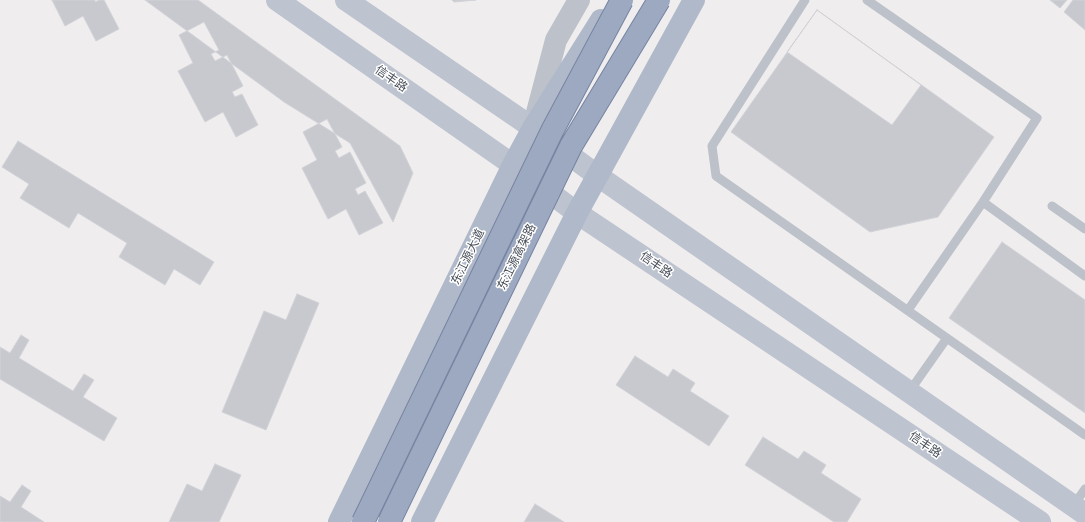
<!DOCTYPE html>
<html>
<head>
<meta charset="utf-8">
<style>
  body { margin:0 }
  canvas { display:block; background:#efeded }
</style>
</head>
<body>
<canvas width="1085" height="522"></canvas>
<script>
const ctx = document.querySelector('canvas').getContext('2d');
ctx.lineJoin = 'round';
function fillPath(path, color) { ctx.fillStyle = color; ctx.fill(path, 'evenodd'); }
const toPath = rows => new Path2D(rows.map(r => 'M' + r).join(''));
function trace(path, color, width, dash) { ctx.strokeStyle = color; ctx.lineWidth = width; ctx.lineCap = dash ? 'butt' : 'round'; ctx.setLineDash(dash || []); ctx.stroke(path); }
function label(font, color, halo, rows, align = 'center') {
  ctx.font = font + ' "PT Sans","Noto Sans SC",sans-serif'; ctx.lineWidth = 3; ctx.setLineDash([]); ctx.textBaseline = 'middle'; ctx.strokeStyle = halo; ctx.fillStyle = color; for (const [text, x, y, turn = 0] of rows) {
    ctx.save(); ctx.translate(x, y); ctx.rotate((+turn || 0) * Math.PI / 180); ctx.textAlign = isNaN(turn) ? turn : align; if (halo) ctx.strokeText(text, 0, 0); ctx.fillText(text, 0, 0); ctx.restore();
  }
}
const building = toPath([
  [52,0,95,0,95,2,99,0,104,0,119,29,96,41,83,16,65,26,52,0],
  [145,0,198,0,400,146,413,173,393,222,350,143,284,102,145,0],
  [452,0,476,0,454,2,452,0],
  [1050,0,1067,0,1060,8,1050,0],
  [1073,0,1085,0,1085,30,1064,12,1073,0],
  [817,10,994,137,938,217,870,232,731,132,817,10],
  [817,10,921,85,892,125,787,52,817,10],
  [204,22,219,50,211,54,215,61,227,55,243,86,232,92,235,97,242,94,258,125,236,137,223,112,205,122,178,71,193,63,179,35,204,22],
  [327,119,342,147,335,151,339,158,350,152,366,183,355,189,358,195,365,191,383,223,359,235,346,209,328,219,302,168,317,160,303,132,327,119],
  [18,141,214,262,200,285,174,269,165,285,119,257,127,243,78,213,69,228,20,198,29,184,2,167,18,141],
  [1002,242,1085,300,1085,413,949,318,1002,242],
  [297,294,319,303,266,430,222,412,264,311,286,320,297,294],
  [21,335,29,340,19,358,73,391,84,374,94,380,83,397,117,418,104,441,0,379,0,347,10,353,21,335],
  [635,356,668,377,673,369,695,383,690,391,729,416,709,446,616,385,635,356],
  [763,437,798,459,804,451,826,465,821,473,861,499,847,522,834,522,745,465,763,437],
  [215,464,241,475,219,522,169,522,187,484,202,491,215,464],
  [22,485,31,491,21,507,44,522,0,522,0,496,10,502,22,485],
  [535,504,564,522,524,522,535,504]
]);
fillPath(building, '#c8c9cf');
trace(building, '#d2d3d8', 1);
trace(toPath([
  [805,0,712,146,716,176,1085,435],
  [867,0,1037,118,983,202,1085,276],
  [1052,206,1085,229],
  [908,310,983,202],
  [909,392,947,338],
  [1073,506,1085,489]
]), '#bdc2ca', 9);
trace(toPath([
  [535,120,556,40,579,0]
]), '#bdc2ca', 22);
trace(toPath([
  [277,0,513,165,577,213,1040,522],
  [346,0,533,128,598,176,1085,514]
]), '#bdc3cf', 22);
trace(toPath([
  [339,522,513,165,533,128,601,20],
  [422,522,577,213,694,0]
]), '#b0b9c9', 22);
const trunkBridge = toPath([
  [363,522,552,131,622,0],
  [389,522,571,146,659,0]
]);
trace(trunkBridge, '#7684a2', 24, []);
trace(trunkBridge, '#9da9c0', 22);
label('12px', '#484e58', '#fff', [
  ["信丰路",391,79,35],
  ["东江源大道",468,257,-64],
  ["东江源高架路",517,257,-64],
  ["信丰路",656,265,34],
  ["信丰路",925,445,34]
]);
</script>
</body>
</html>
